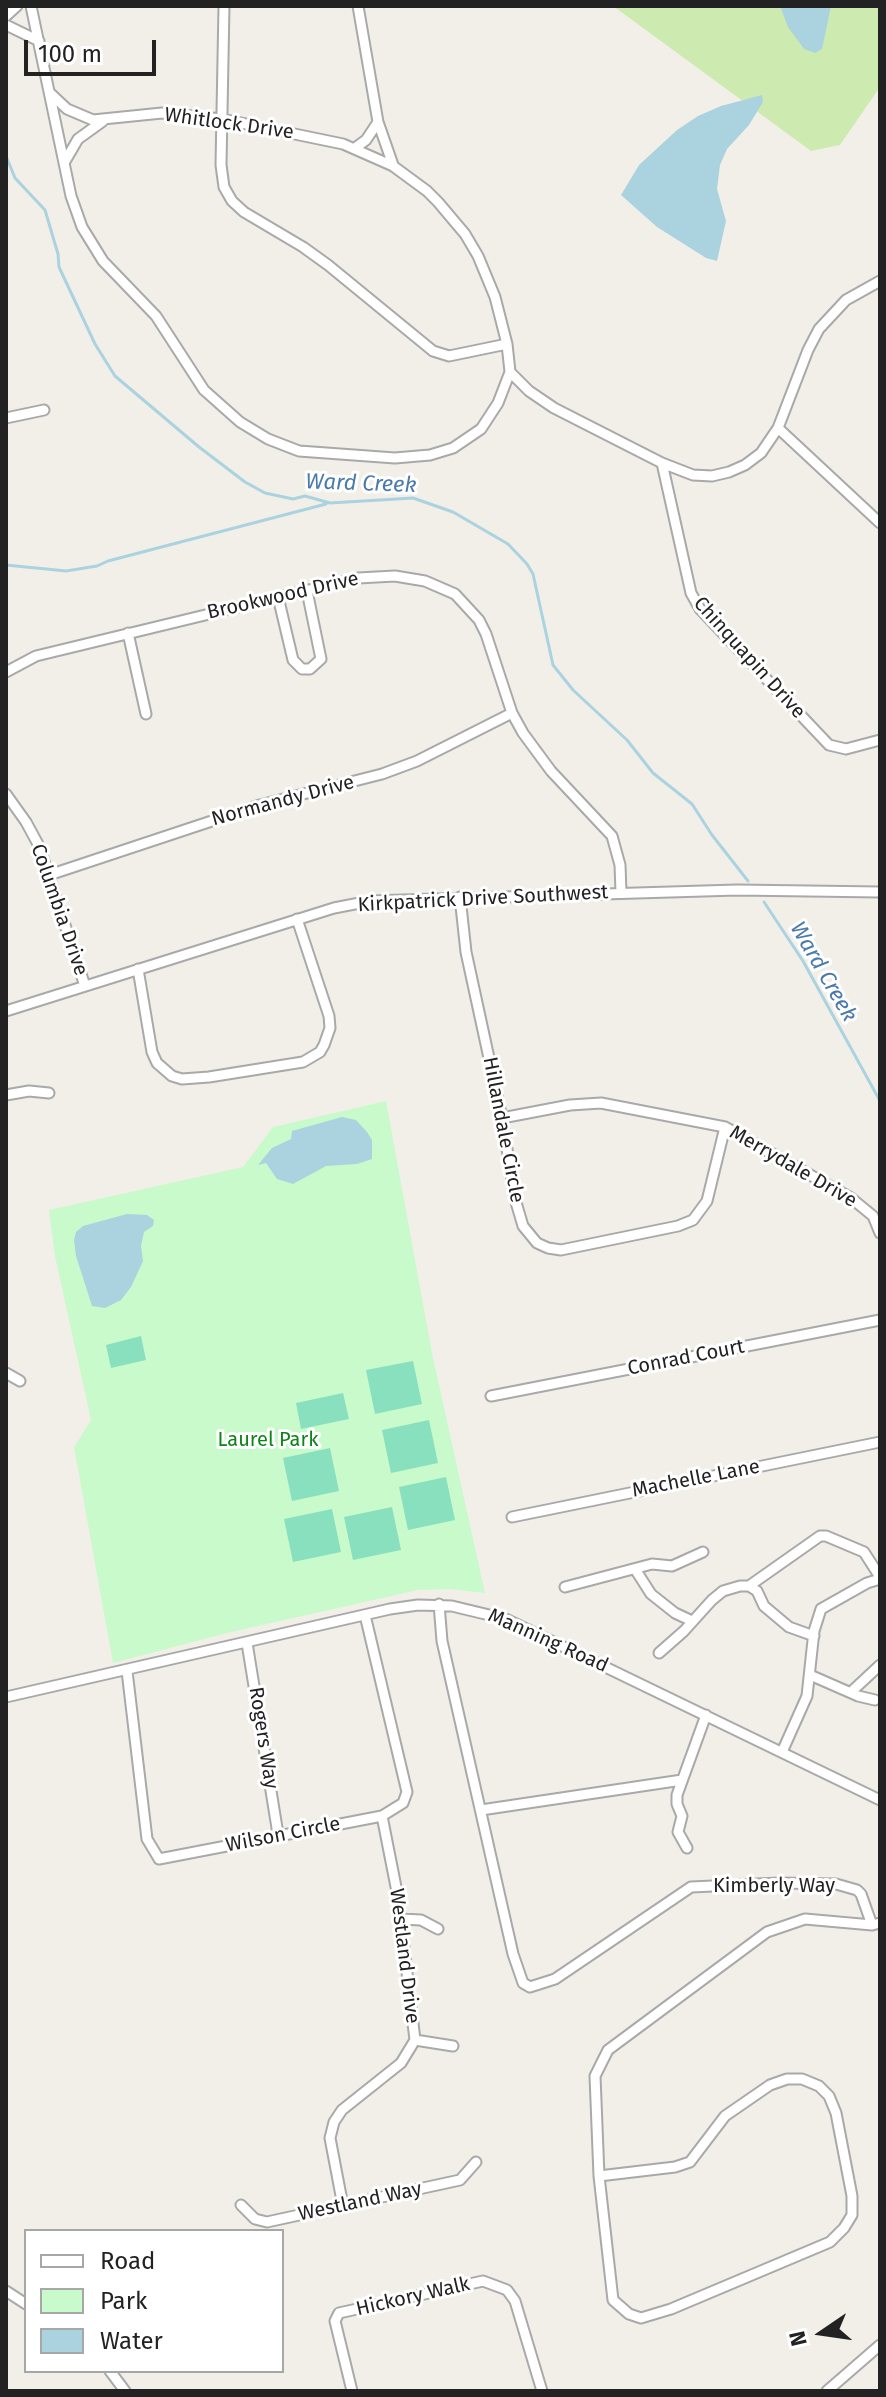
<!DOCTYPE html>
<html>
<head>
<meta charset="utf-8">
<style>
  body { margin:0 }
  #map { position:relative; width:886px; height:2397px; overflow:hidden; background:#f2efe9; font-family:"Fira Sans",sans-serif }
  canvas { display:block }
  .frame { position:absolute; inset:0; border:8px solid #222; pointer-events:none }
  .legend { position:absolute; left:24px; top:2229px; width:260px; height:144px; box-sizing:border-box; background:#fff; border:2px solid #a7a7a7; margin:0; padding:10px 14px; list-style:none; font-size:24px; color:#222 }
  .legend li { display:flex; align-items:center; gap:16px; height:40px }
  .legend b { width:40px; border:2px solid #a7a7a7 }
  .north { position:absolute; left:782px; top:2293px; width:80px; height:80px; -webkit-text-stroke:6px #fff; paint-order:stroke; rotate:257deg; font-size:22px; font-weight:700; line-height:32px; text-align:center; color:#222 }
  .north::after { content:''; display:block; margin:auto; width:28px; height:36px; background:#222; clip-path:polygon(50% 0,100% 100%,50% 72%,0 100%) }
  .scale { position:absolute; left:24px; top:40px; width:132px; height:36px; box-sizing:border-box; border:4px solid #222; border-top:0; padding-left:10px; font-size:24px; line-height:28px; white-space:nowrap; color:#222; -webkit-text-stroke:6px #fff; paint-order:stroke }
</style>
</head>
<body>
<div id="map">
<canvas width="886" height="2397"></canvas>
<div class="frame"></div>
<ul class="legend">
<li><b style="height:10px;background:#fff"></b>Road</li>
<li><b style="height:22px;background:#c8facc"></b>Park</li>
<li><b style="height:22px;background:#aad3df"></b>Water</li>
</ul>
<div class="north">N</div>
<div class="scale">100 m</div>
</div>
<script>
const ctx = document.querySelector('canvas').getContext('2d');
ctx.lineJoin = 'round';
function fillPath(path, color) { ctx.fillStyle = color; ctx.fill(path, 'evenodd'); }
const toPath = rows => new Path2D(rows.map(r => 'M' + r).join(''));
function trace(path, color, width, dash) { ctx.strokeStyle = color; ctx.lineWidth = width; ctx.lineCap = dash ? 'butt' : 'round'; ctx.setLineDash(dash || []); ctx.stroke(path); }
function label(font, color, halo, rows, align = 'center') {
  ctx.font = font + ' "Fira Sans",sans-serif'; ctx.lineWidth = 6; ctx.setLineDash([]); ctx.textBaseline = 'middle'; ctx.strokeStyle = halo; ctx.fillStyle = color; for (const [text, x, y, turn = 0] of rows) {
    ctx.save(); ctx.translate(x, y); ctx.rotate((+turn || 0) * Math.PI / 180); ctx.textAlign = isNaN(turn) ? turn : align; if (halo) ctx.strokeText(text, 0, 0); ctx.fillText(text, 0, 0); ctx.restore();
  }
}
fillPath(toPath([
  [613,6,880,6,880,87,840,145,811,151]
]), '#cdebb0');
fillPath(toPath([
  [386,1101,432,1353,485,1593,450,1589,418,1590,231,1632,113,1663,74,1447,91,1420,55,1256,49,1210,243,1167,273,1127]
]), '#c8facc');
fillPath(toPath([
  [141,1336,146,1360,111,1368,106,1345],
  [413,1361,422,1404,375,1414,366,1370],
  [343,1393,349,1419,301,1429,296,1403],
  [429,1420,438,1463,391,1473,382,1430],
  [330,1448,339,1491,292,1501,283,1458],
  [446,1477,455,1520,408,1530,399,1487],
  [392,1507,401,1550,353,1560,344,1517],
  [332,1509,341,1552,293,1562,284,1519]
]), '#88e0be');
fillPath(toPath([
  [780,6,831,6,822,49,815,53,804,49,788,27],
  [762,95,763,102,749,125,727,149,720,165,717,189,726,221,717,261,706,258,657,227,621,195,639,165,677,130,698,116,721,106],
  [342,1117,356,1120,367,1132,372,1140,372,1159,357,1164,326,1166,293,1184,277,1179,266,1163,258,1165,272,1148,291,1139,292,1131],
  [127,1214,147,1215,154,1220,153,1226,144,1232,141,1246,143,1261,131,1287,121,1300,105,1308,92,1306,76,1256,74,1240,76,1232,83,1226]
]), '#aad3df');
trace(toPath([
  [6,156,15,178,45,210,58,254,59,267,95,344,115,376,199,447,245,482,265,493,293,499,305,496,330,503,413,498,453,512,508,544,527,564,533,574,553,665,573,690,627,740,653,773,692,804,712,835,748,881],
  [6,565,66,571,97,566,108,561,326,504],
  [764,902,803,961,880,1101]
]), '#aad3df', 3);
const minor = toPath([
  [31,6,71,196,82,227,103,261,156,316,204,390,240,422,268,439,299,451,395,458,430,455,453,448,481,429,498,403,510,372],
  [224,6,221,165,224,187,232,201,244,212,303,247,328,265,433,351,449,356,507,344],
  [6,16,17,6],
  [6,25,39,41],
  [50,93,67,109,93,120,162,113,222,119,343,144,393,166,427,191,438,202,465,234,478,256,495,297,507,344,510,372,529,391,554,408,662,463,693,475,712,476,729,472,745,465,761,453,778,428,808,350,819,329,846,300,880,281],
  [378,122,393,165],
  [355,148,366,140,378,122,358,6],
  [64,163,78,139,103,121],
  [6,418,44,410],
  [778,428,880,523],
  [662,463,691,593,700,609,829,745,846,749,880,740],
  [278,597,293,660,302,669,310,669,321,659,307,591],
  [128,633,146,714],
  [6,672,36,656,358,578,395,576,425,581,455,594,479,620,486,634,512,713,523,733,551,771,612,836,620,865,621,892],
  [6,794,26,822,39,846,85,986],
  [49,875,260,805,382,774,417,761,512,713],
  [460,897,466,952,502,1118,515,1199,523,1226,537,1243,548,1248,561,1250,678,1226,693,1220,707,1201,725,1127],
  [138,969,152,1052,157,1063,172,1076,182,1079,209,1077,303,1062,320,1052,324,1045,330,1028,329,1016,297,919],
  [6,1011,334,908,370,901,737,890,880,892],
  [6,1095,29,1091,49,1093],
  [502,1118,570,1105,601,1103,725,1127,851,1198,873,1216,880,1233],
  [6,1373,20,1381],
  [491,1396,880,1320],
  [512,1517,880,1442],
  [635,1569,651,1594,675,1613,692,1621],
  [749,1586,820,1536,826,1536,864,1552,880,1577],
  [565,1587,652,1564,672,1566,703,1552],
  [439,1604,442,1641,513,1954,523,1983,530,1987,555,1979,691,1887,779,1883,836,1884,857,1890,861,1894,872,1925],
  [247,1643,278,1834],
  [659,1653,684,1631,712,1600,723,1591,740,1586,749,1586,757,1591,764,1606,789,1627,814,1636],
  [127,1671,147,1839,159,1859,382,1816,403,1803,407,1792,365,1615],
  [810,1675,858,1696,875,1700],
  [851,1692,880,1665],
  [6,1697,390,1609,418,1605,452,1606,506,1619,880,1800],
  [782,1752,807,1696,814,1631,821,1609,867,1583,880,1579],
  [481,1810,682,1780],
  [687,1848,678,1832,682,1816,677,1804,677,1795,706,1715],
  [401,1919,421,1920,438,1929],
  [415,2040,453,2046],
  [787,2079,802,2079,819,2086,829,2096,836,2113,852,2196,852,2215,844,2228,830,2242,671,2309,641,2318,629,2314,613,2300,599,2176,675,2167,690,2162,725,2116,770,2085,787,2079],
  [599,2176,595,2076,608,2050,767,1932,805,1919,872,1925,880,1923],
  [241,2205,255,2219,267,2222,460,2180,476,2162],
  [343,2206,330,2138,334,2122,342,2110,401,2063,415,2040,398,1897,382,1816],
  [6,2291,26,2304],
  [110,2371,125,2391],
  [352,2391,335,2321,339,2313,483,2281,507,2290,515,2301,542,2391],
  [827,2391,880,2345]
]);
trace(minor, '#a9a9a9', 13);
trace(minor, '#fff', 9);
label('20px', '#222', '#fff', [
  ["Whitlock Drive",229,124,8],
  ["Brookwood Drive",283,596,-13],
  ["Chinquapin Drive",749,658,48],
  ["Normandy Drive",283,801,-15],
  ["Kirkpatrick Drive Southwest",483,899,-3],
  ["Columbia Drive",59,910,71],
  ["Hillandale Circle",503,1130,79],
  ["Merrydale Drive",793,1167,30],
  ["Conrad Court",686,1358,-11],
  ["Machelle Lane",696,1479,-11],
  ["Manning Road",548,1641,24],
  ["Rogers Way",263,1738,81],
  ["Wilson Circle",283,1835,-11],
  ["Kimberly Way",774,1886],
  ["Westland Drive",404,1956,83],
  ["Westland Way",360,2202,-12],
  ["Hickory Walk",413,2297,-13]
]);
label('20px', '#0c8416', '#fff', [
  ["Laurel Park",268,1440]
]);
label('italic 22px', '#4a7aab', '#fff', [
  ["Ward Creek",361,484,2],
  ["Ward Creek",823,972,60]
]);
</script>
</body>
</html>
